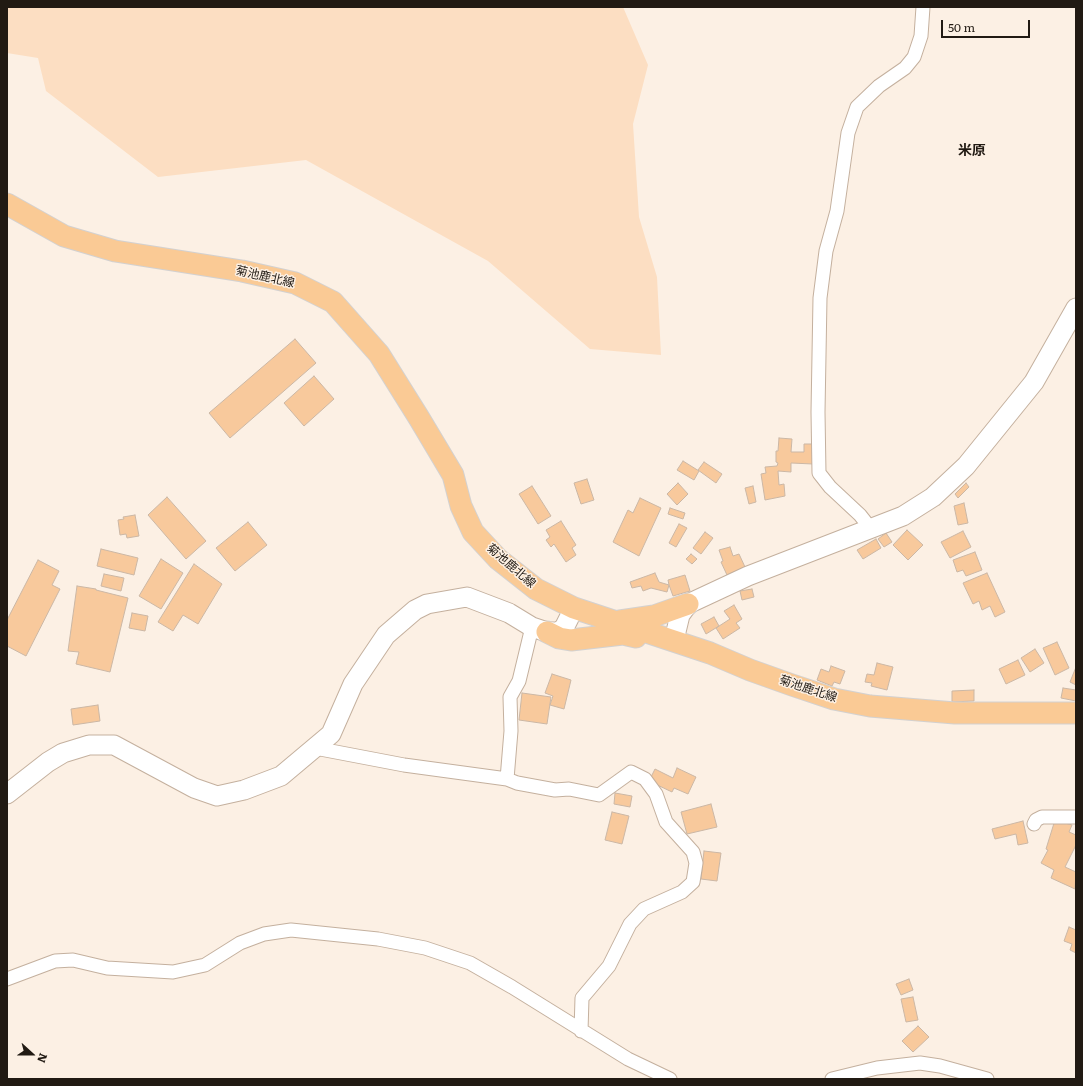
<!DOCTYPE html>
<html>
<head>
<meta charset="utf-8">
<style>
  body { margin:0 }
  #map { position:relative; width:1083px; height:1086px; overflow:hidden; background:#fcf0e4; font-family:Literata,serif }
  canvas { display:block }
  .frame { position:absolute; inset:0; border:8px solid #211a13; pointer-events:none }
  .north { position:absolute; left:12px; top:1034px; width:40px; height:40px; -webkit-text-stroke:3px #fcf0e4; paint-order:stroke; rotate:111deg; font-size:11px; font-weight:700; line-height:16px; text-align:center; color:#211a13 }
  .north::after { content:''; display:block; margin:auto; width:14px; height:18px; background:#211a13; clip-path:polygon(50% 0,100% 100%,50% 72%,0 100%) }
  .scale { position:absolute; left:941px; top:20px; width:89px; height:18px; box-sizing:border-box; border:2px solid #211a13; border-top:0; padding-left:5px; font-size:12px; line-height:14px; white-space:nowrap; color:#211a13; -webkit-text-stroke:3px #fcf0e4; paint-order:stroke }
</style>
</head>
<body>
<div id="map">
<canvas width="1083" height="1086"></canvas>
<div class="frame"></div>
<div class="north">N</div>
<div class="scale">50 m</div>
</div>
<script>
const ctx = document.querySelector('canvas').getContext('2d');
ctx.lineJoin = 'round';
function fillPath(path, color) { ctx.fillStyle = color; ctx.fill(path, 'evenodd'); }
const toPath = rows => new Path2D(rows.map(r => 'M' + r).join(''));
function trace(path, color, width, dash) { ctx.strokeStyle = color; ctx.lineWidth = width; ctx.lineCap = dash ? 'butt' : 'round'; ctx.setLineDash(dash || []); ctx.stroke(path); }
function label(font, color, halo, rows, align = 'center') {
  ctx.font = font + ' Literata,"Noto Sans JP",serif'; ctx.lineWidth = 3; ctx.setLineDash([]); ctx.textBaseline = 'middle'; ctx.strokeStyle = halo; ctx.fillStyle = color; for (const [text, x, y, turn = 0] of rows) {
    ctx.save(); ctx.translate(x, y); ctx.rotate((+turn || 0) * Math.PI / 180); ctx.textAlign = isNaN(turn) ? turn : align; if (halo) ctx.strokeText(text, 0, 0); ctx.fillText(text, 0, 0); ctx.restore();
  }
}
fillPath(toPath([
  [7,7,623,7,648,65,633,124,639,217,657,277,661,355,590,349,488,261,306,160,158,177,46,91,38,58,7,53]
]), '#fcdec2');
const building = toPath([
  [295,339,316,363,230,438,209,413,295,339],
  [314,376,334,399,304,426,284,403,314,376],
  [779,438,792,439,791,452,804,452,804,444,813,444,813,464,791,463,791,472,778,471,779,485,784,484,785,496,765,500,761,474,766,473,765,467,777,466,778,463,776,462,776,451,778,451,779,438],
  [683,461,699,471,694,480,677,470,683,461],
  [704,462,722,474,716,483,698,470,704,462],
  [587,479,594,500,581,504,574,483,587,479],
  [678,483,688,494,677,505,667,494,678,483],
  [966,483,969,487,958,498,955,494,966,483],
  [532,486,551,516,538,524,519,494,532,486],
  [753,486,756,502,749,504,745,488,753,486],
  [167,497,206,541,186,559,148,515,167,497],
  [640,498,661,508,639,556,613,542,628,510,633,513,640,498],
  [964,503,968,523,958,525,954,506,964,503],
  [670,508,685,513,683,519,668,514,670,508],
  [135,515,139,536,127,538,126,534,120,535,118,520,124,519,123,517,135,515],
  [561,521,576,545,572,548,576,555,566,562,554,544,551,547,546,540,550,537,546,530,561,521],
  [248,522,267,545,235,571,216,548,248,522],
  [679,524,687,528,676,547,669,543,679,524],
  [907,530,923,545,908,560,893,545,907,530],
  [963,531,971,547,950,558,941,542,963,531],
  [705,532,713,538,701,554,693,548,705,532],
  [886,533,892,542,884,547,878,539,886,533],
  [876,539,881,548,863,559,857,550,876,539],
  [730,547,733,556,739,554,745,567,727,575,721,562,723,561,719,550,730,547],
  [101,549,138,558,134,575,97,566,101,549],
  [975,552,982,570,966,576,963,570,957,572,953,560,975,552],
  [691,554,697,559,692,564,686,559,691,554],
  [161,559,183,573,161,609,139,596,161,559],
  [38,560,59,571,52,585,60,589,26,656,7,646,7,620,38,560],
  [194,564,222,584,198,624,183,615,173,631,158,622,194,564],
  [655,573,659,582,669,585,668,580,685,575,690,591,673,596,669,585,667,592,651,588,643,591,641,586,632,588,630,582,655,573],
  [987,573,1005,612,995,617,990,606,982,610,979,601,973,604,963,583,987,573],
  [104,574,124,578,121,591,101,586,104,574],
  [77,586,96,589,96,590,128,598,110,672,76,664,79,652,68,651,77,586],
  [752,589,754,597,742,600,740,591,752,589],
  [734,605,742,619,736,623,740,628,723,639,716,628,730,619,724,611,734,605],
  [132,613,148,616,145,631,129,628,132,613],
  [714,617,719,626,706,634,701,624,714,617],
  [1057,642,1069,668,1055,675,1043,648,1057,642],
  [1035,649,1044,663,1030,672,1021,658,1035,649],
  [1018,660,1025,675,1006,684,999,669,1018,660],
  [877,663,893,667,887,690,871,686,872,683,865,682,867,674,874,675,877,663],
  [831,666,845,671,840,684,834,682,832,686,817,680,821,669,829,672,831,666],
  [1076,667,1076,685,1070,682,1076,667],
  [552,674,571,680,564,709,550,705,553,696,545,693,552,674],
  [1063,688,1076,690,1076,701,1061,698,1063,688],
  [974,690,974,701,952,702,952,691,974,690],
  [522,693,551,697,547,724,519,720,522,693],
  [98,705,100,721,73,725,71,709,98,705],
  [677,768,696,777,688,794,674,788,672,792,649,781,655,769,673,778,677,768],
  [615,793,632,796,630,807,614,804,615,793],
  [711,804,717,827,687,834,681,812,711,804],
  [612,812,629,816,622,844,605,840,612,812],
  [1055,820,1072,825,1069,832,1076,835,1076,845,1065,867,1076,872,1075,889,1051,878,1054,870,1041,863,1048,850,1046,849,1055,820],
  [1023,821,1028,843,1018,845,1016,834,995,839,992,829,1023,821],
  [704,851,721,853,717,881,701,879,704,851],
  [1069,927,1076,930,1076,953,1070,950,1072,944,1064,941,1069,927],
  [909,979,913,990,901,995,896,984,909,979],
  [913,997,918,1020,906,1022,901,999,913,997],
  [918,1026,929,1037,913,1052,902,1041,918,1026]
]);
fillPath(building, '#f8c99c');
trace(building, '#cbb7a5', 1);
const street = toPath([
  [871,529,860,515,830,487,819,473,818,412,820,298,826,251,837,211,848,133,857,107,879,86,905,68,914,57,921,36,923,7],
  [315,748,404,765,507,779,517,783,555,790,569,789,599,795,631,772,645,779,656,794,666,822,693,852,696,863,693,882,682,892,644,909,630,924,609,966,582,998,581,1031],
  [507,779,511,731,510,697,519,681,532,627],
  [1034,824,1036,820,1042,817,1076,817],
  [7,979,55,961,73,960,107,968,173,972,205,965,240,943,264,934,291,930,378,939,425,948,470,963,512,987,628,1059,670,1079],
  [832,1079,877,1068,920,1063,940,1066,987,1079]
]);
const secondary = toPath([
  [674,640,680,615,688,604,748,576,903,516,933,497,966,466,1034,382,1076,308],
  [7,794,48,762,63,753,89,745,114,745,194,788,217,796,244,790,281,776,331,734,353,684,386,635,415,610,427,604,467,597,509,613,532,627,547,632,558,632,564,628,574,608]
]);
const primary = toPath([
  [7,204,64,236,115,251,242,271,295,283,333,302,379,354,419,418,453,475,461,506,473,532,498,559,536,589,574,608,710,653,750,670,792,685,834,699,870,706,955,713,1076,713],
  [620,621,654,616,688,604],
  [547,632,559,638,571,640,623,634,636,637]
]);
trace(street, '#c4b09e', 15);
trace(secondary, '#c4b09e', 21);
trace(primary, '#d3d1d0', 23);
trace(street, '#fff', 13);
trace(secondary, '#fff', 19);
trace(primary, '#faca95', 21);
label('12px', '#211a13', '#fcf0e4', [
  ["菊池鹿北線",265,277,13],
  ["菊池鹿北線",511,566,41],
  ["菊池鹿北線",808,689,18]
]);
label('bold 14px', '#211a13', '#fcf0e4', [
  ["米原",972,151]
]);
</script>
</body>
</html>
